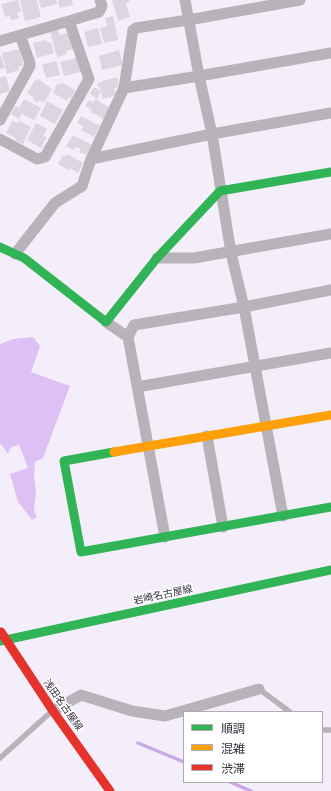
<!DOCTYPE html>
<html>
<head>
<meta charset="utf-8">
<style>
  body { margin:0 }
  #map { position:relative; width:331px; height:791px; overflow:hidden; background:#f4eefa; font-family:Mulish,"Noto Sans JP",sans-serif }
  canvas { display:block }
  .legend { position:absolute; left:183px; top:711px; width:140px; height:72px; box-sizing:border-box; background:#fff; border:1px solid #afacb1; margin:0; padding:5px 7px; list-style:none; font-size:12px; color:#362f3b }
  .legend li { display:flex; align-items:center; gap:8px; height:20px }
  .legend b { width:20px; border:1px solid #afacb1 }
</style>
</head>
<body>
<div id="map">
<canvas width="331" height="791"></canvas>
<ul class="legend">
<li><b style="height:5px;background:#30b455"></b>順調</li>
<li><b style="height:5px;background:#ff9f0a"></b>混雑</li>
<li><b style="height:5px;background:#e5322d"></b>渋滞</li>
</ul>
</div>
<script>
const ctx = document.querySelector('canvas').getContext('2d');
ctx.lineJoin = 'round';
function fillPath(path, color) { ctx.fillStyle = color; ctx.fill(path, 'evenodd'); }
const toPath = rows => new Path2D(rows.map(r => 'M' + r).join(''));
function trace(path, color, width, dash) { ctx.strokeStyle = color; ctx.lineWidth = width; ctx.lineCap = dash ? 'butt' : 'round'; ctx.setLineDash(dash || []); ctx.stroke(path); }
function label(font, color, halo, rows, align = 'center') {
  ctx.font = font + ' Mulish,"Noto Sans JP",sans-serif'; ctx.lineWidth = 3; ctx.setLineDash([]); ctx.textBaseline = 'middle'; ctx.strokeStyle = halo; ctx.fillStyle = color; for (const [text, x, y, turn = 0] of rows) {
    ctx.save(); ctx.translate(x, y); ctx.rotate((+turn || 0) * Math.PI / 180); ctx.textAlign = isNaN(turn) ? turn : align; if (halo) ctx.strokeText(text, 0, 0); ctx.fillText(text, 0, 0); ctx.restore();
  }
}
fillPath(toPath([
  [33,337,40,346,31,372,70,386,43,458,35,462,34,476,36,492,34,511,37,517,32,520,18,502,10,474,28,468,19,445,11,447,8,454,0,443,0,344,13,339]
]), '#dec1f4');
trace(toPath([
  [138,743,184,762],
  [230,782,251,791]
]), '#cba8e5', 3.5);
fillPath(toPath([
  [18,0,21,12,17,13,19,18,11,20,10,16,5,17,1,4],
  [20,0,37,0,41,17,25,21],
  [39,0,56,0,57,4,41,8],
  [58,0,72,0,73,5,60,8],
  [112,0,129,0,130,2,126,3,130,17,118,21],
  [113,16,118,40,104,43,100,28,107,26,105,18],
  [98,28,102,44,88,47,84,32],
  [58,30,60,35,69,32,74,49,66,51,67,54,57,57,50,32],
  [46,40,47,43,51,42,54,53,37,58,33,43],
  [19,49,24,66,18,67,19,70,7,74,2,53],
  [119,50,123,65,102,70,99,56],
  [0,53,5,68,0,69],
  [77,58,81,72,64,76,60,62],
  [56,61,60,75,46,78,42,65],
  [6,76,10,91,0,94,0,78],
  [117,77,119,87,114,88,116,95,103,99,100,87,98,87,97,83],
  [38,79,52,89,44,103,39,100,38,103,33,100,34,98,27,93,35,80,37,81],
  [61,82,75,90,71,98,69,97,67,101,53,93,57,84,59,85],
  [94,87,101,91,97,99,90,94],
  [24,99,41,108,34,120,22,114,19,119,11,114,15,106,19,108],
  [95,99,110,108,104,119,91,112,92,110,85,106,89,100,93,102],
  [47,101,63,110,55,124,40,116],
  [81,116,100,126,94,137,81,130,83,126,77,123],
  [12,121,18,123,19,121,31,127,23,144,15,140,16,138,6,133],
  [36,123,47,129,43,136,47,137,41,148,27,140],
  [73,135,92,145,86,155,79,152,81,149,76,147,74,150,66,146],
  [67,154,83,163,78,173,70,168,69,170,58,164,63,155,65,157]
]), '#dcd6e2');
trace(toPath([
  [259,689,290,712],
  [322,730,331,730],
  [0,758,52,711]
]), '#b7b3b9', 5.5);
trace(toPath([
  [185,0,199,76,212,134,231,253,244,307,283,516],
  [69,21,99,12,102,6,100,0],
  [0,41,69,21,89,79,45,157,37,159,0,139],
  [124,88,199,76,331,53],
  [0,120,30,66,30,63,20,35],
  [91,159,212,134,331,113],
  [15,254,55,203,82,186,91,159,124,88,133,30,136,28,188,20,300,0],
  [157,258,194,258,331,234],
  [106,322,128,337,134,325,244,307,331,290],
  [128,337,165,537],
  [137,387,331,353],
  [207,436,223,527],
  [53,711,81,695,132,711,165,716,259,689]
]), '#b7b3b9', 11);
trace(toPath([
  [0,247,24,258,106,322,157,258,220,191,331,172],
  [114,452,64,461,81,552,331,507],
  [0,641,331,570]
]), '#30b455', 9);
trace(toPath([
  [114,452,331,415]
]), '#ff9f0a', 9);
trace(toPath([
  [1,632,53,711,110,791]
]), '#e5322d', 9);
label('10px', '#362f3b', '#fff', [
  ["岩崎名古屋線",163,595,-12],
  ["浅田名古屋線",63,705,55]
]);
</script>
</body>
</html>
